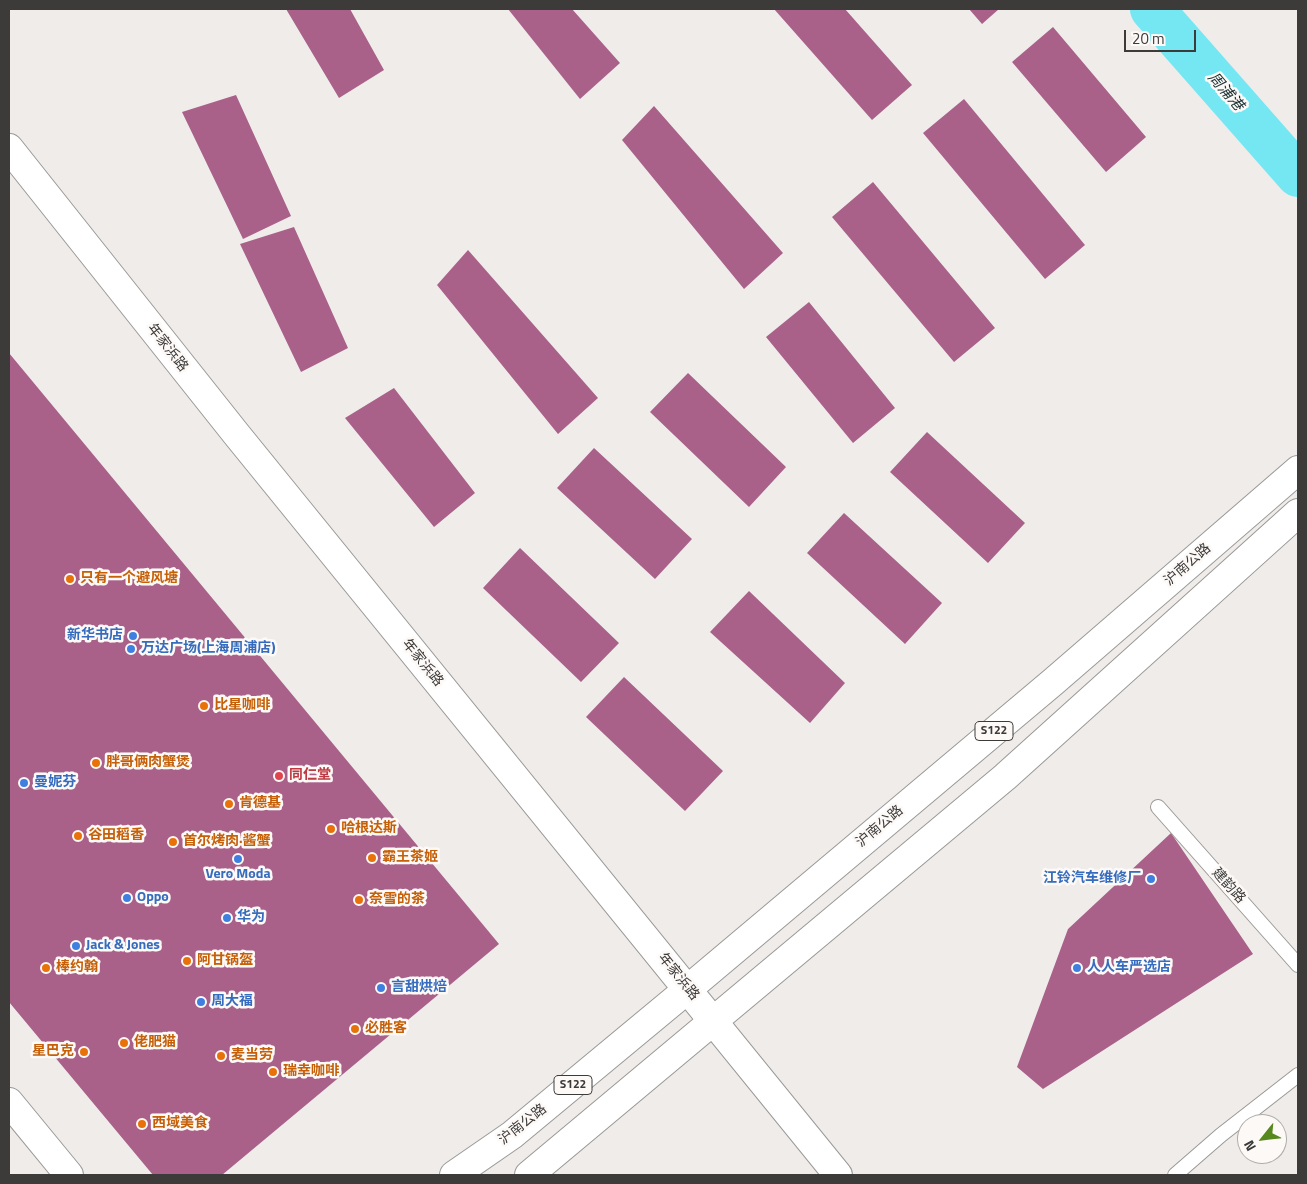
<!DOCTYPE html>
<html>
<head>
<meta charset="utf-8">
<style>
  body { margin:0 }
  #map { position:relative; width:1307px; height:1184px; overflow:hidden; background:#efecea; font-family:"Titillium Web",sans-serif }
  canvas { display:block }
  .frame { position:absolute; inset:0; border:10px solid #3c3b3a; pointer-events:none }
  .north { position:absolute; left:1237px; top:1114px; width:50px; height:50px; box-sizing:border-box; background:#fcf9f7; border:1px solid #afadab; border-radius:50%; rotate:241deg; font-size:14px; font-weight:700; line-height:20px; text-align:center; color:#3c3b3a }
  .north::after { content:''; display:block; margin:auto; width:18px; height:22px; background:#57881d; clip-path:polygon(50% 0,100% 100%,50% 72%,0 100%) }
  .scale { position:absolute; left:1124px; top:30px; width:72px; height:22px; box-sizing:border-box; border:2px solid #3c3b3a; border-top:0; padding-left:6px; font-size:15px; line-height:18px; white-space:nowrap; color:#3c3b3a; -webkit-text-stroke:4px #fcf9f7; paint-order:stroke }
</style>
</head>
<body>
<div id="map">
<canvas width="1307" height="1184"></canvas>
<div class="frame"></div>
<div class="north">N</div>
<div class="scale">20 m</div>
</div>
<script>
const ctx = document.querySelector('canvas').getContext('2d');
ctx.lineJoin = 'round';
const toPath = rows => new Path2D(rows.map(r => 'M' + r).join(''));
function trace(path, color, width, dash) { ctx.strokeStyle = color; ctx.lineWidth = width; ctx.lineCap = dash ? 'butt' : 'round'; ctx.setLineDash(dash || []); ctx.stroke(path); }
function fillPath(path, color) { ctx.fillStyle = color; ctx.fill(path, 'evenodd'); }
function label(font, color, halo, rows, align = 'center') {
  ctx.font = font + ' "Titillium Web","Noto Sans SC",sans-serif'; ctx.lineWidth = 5; ctx.setLineDash([]); ctx.textBaseline = 'middle'; ctx.strokeStyle = halo; ctx.fillStyle = color; for (const [text, x, y, turn = 0] of rows) {
    ctx.save(); ctx.translate(x, y); ctx.rotate((+turn || 0) * Math.PI / 180); ctx.textAlign = isNaN(turn) ? turn : align; if (halo) ctx.strokeText(text, 0, 0); ctx.fillText(text, 0, 0); ctx.restore();
  }
}
trace(toPath([
  [1152,9,1298,175]
]), '#74e7f3', 44);
fillPath(toPath([
  [286,9,350,9,384,70,339,98],
  [508,9,572,9,620,63,580,99],
  [774,9,845,9,912,85,872,120],
  [969,9,999,9,982,24],
  [1053,27,1146,137,1106,172,1012,62],
  [236,95,291,216,243,239,182,112],
  [964,99,1085,245,1045,279,923,133],
  [654,106,783,253,744,289,622,140],
  [873,182,995,328,954,362,832,217],
  [294,227,348,348,301,372,240,244],
  [468,250,598,398,558,434,437,285],
  [809,302,895,408,853,443,766,337],
  [9,353,499,944,222,1175,153,1175,9,1002],
  [688,373,786,467,749,507,650,412],
  [394,388,475,493,434,527,345,418],
  [927,432,1025,523,988,563,890,472],
  [594,448,692,539,655,579,557,488],
  [844,513,942,603,905,644,807,553],
  [520,548,619,643,581,682,483,588],
  [749,591,845,683,810,723,710,632],
  [624,677,723,771,685,811,586,717],
  [1171,833,1253,954,1043,1089,1017,1067,1068,929]
]), '#a9618a');
const lane = toPath([
  [1158,807,1298,965],
  [1175,1175,1221,1135,1298,1075]
]);
const street = toPath([
  [9,1102,69,1175]
]);
const secondary = toPath([
  [9,148,237,435,838,1175]
]);
const primary = toPath([
  [454,1175,512,1135,688,989,1053,682,1298,470],
  [529,1175,1005,777,1298,513]
]);
trace(lane, '#9b9997', 16);
trace(street, '#9b9997', 30);
trace(secondary, '#9b9997', 30);
trace(primary, '#9b9997', 30);
trace(lane, '#fff', 14);
trace(street, '#fff', 28);
trace(secondary, '#fff', 28);
trace(primary, '#fff', 28);
for (const [x, y, r, color] of [
  [70,579,5,"#e8710a"],
  [133,636,5,"#3f7fe0"],
  [131,649,5,"#3f7fe0"],
  [204,706,5,"#e8710a"],
  [96,763,5,"#e8710a"],
  [279,776,5,"#e0444e"],
  [24,783,5,"#3f7fe0"],
  [229,804,5,"#e8710a"],
  [331,829,5,"#e8710a"],
  [78,836,5,"#e8710a"],
  [173,842,5,"#e8710a"],
  [372,858,5,"#e8710a"],
  [238,859,5,"#3f7fe0"],
  [1151,879,5,"#3f7fe0"],
  [127,898,5,"#3f7fe0"],
  [359,900,5,"#e8710a"],
  [227,918,5,"#3f7fe0"],
  [76,946,5,"#3f7fe0"],
  [187,961,5,"#e8710a"],
  [46,968,5,"#e8710a"],
  [1077,968,5,"#3f7fe0"],
  [381,988,5,"#3f7fe0"],
  [201,1002,5,"#3f7fe0"],
  [355,1029,5,"#e8710a"],
  [124,1043,5,"#e8710a"],
  [84,1052,5,"#e8710a"],
  [221,1056,5,"#e8710a"],
  [273,1072,5,"#e8710a"],
  [142,1124,5,"#e8710a"]
]) { const dot = new Path2D(); dot.arc(x, y, r, 0, 2 * Math.PI); ctx.fillStyle = color; ctx.fill(dot); trace(dot, '#fcf9f7', 2); }
for (const [x, y, w] of [
  [994,731,38],
  [573,1085,38]
]) { const box = new Path2D(); box.roundRect(x - w / 2, y - 9.5, w, 19, 4); ctx.fillStyle = '#fcf9f7'; ctx.fill(box); trace(box, '#3c3b3a', 1); }
label('bold 12px', '#3c3b3a', null, [
  ["S122",994,731],
  ["S122",573,1085]
]);
label('14px', '#3c3b3a', '#fcf9f7', [
  ["年家浜路",167,348,52],
  ["沪南公路",1188,565,-41],
  ["年家浜路",422,663,51],
  ["沪南公路",880,827,-40],
  ["建韵路",1228,886,48],
  ["年家浜路",678,977,51],
  ["沪南公路",523,1125,-38]
]);
label('bold 14px', '#c56008', '#fcf9f7', [
  ["只有一个避风塘",80,579],
  ["比星咖啡",214,706],
  ["胖哥俩肉蟹煲",106,763],
  ["肯德基",239,804],
  ["哈根达斯",341,829],
  ["谷田稻香",88,836],
  ["首尔烤肉·酱蟹",183,842],
  ["霸王茶姬",382,858],
  ["奈雪的茶",369,900],
  ["阿甘锅盔",197,961],
  ["棒约翰",56,968],
  ["必胜客",365,1029],
  ["佬肥猫",134,1043],
  ["星巴克",74,1052,"right"],
  ["麦当劳",231,1056],
  ["瑞幸咖啡",283,1072],
  ["西域美食",152,1124]
], 'left');
label('bold 14px', '#366cbe', '#fcf9f7', [
  ["新华书店",123,636,"right"],
  ["万达广场(上海周浦店)",141,649],
  ["曼妮芬",34,783],
  ["Vero Moda",238,875,"center"],
  ["江铃汽车维修厂",1141,879,"right"],
  ["Oppo",137,898],
  ["华为",237,918],
  ["Jack & Jones",86,946],
  ["人人车严选店",1087,968],
  ["言甜烘焙",391,988],
  ["周大福",211,1002]
], 'left');
label('bold 14px', '#be3a42', '#fcf9f7', [
  ["同仁堂",289,776]
], 'left');
label('italic 15px', '#192e31', '#fcf9f7', [
  ["周浦港",1225,92,49]
]);
</script>
</body>
</html>
